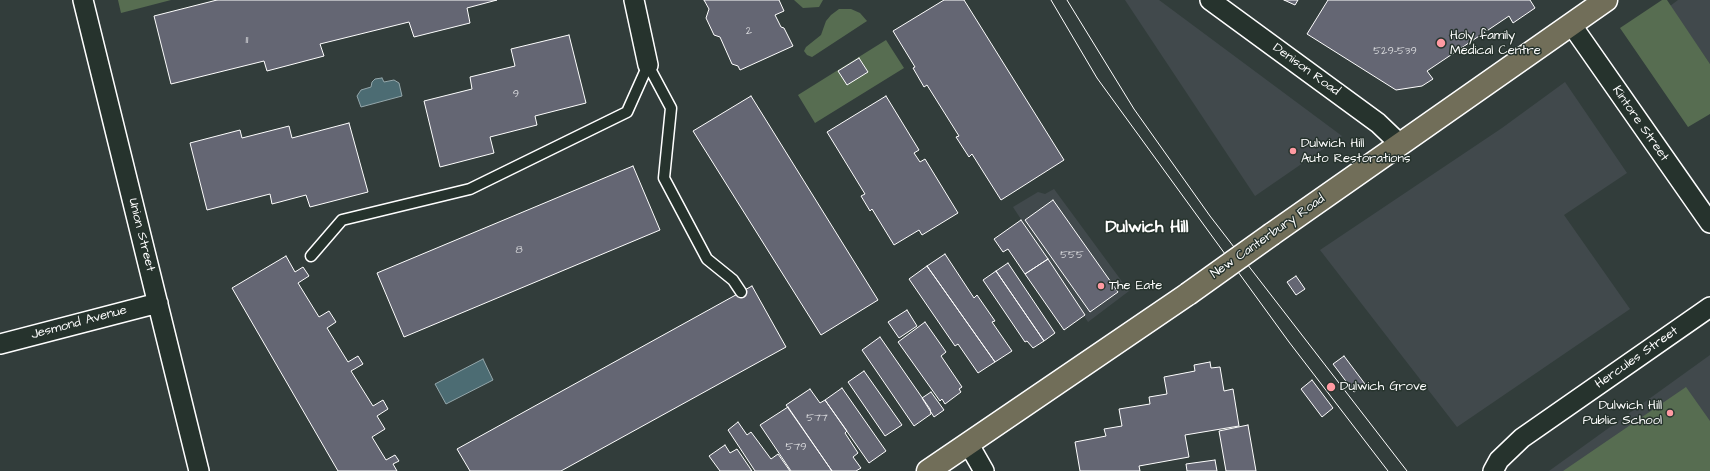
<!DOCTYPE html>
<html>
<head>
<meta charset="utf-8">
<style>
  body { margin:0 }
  canvas { display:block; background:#323d3b }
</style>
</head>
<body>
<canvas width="1710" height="471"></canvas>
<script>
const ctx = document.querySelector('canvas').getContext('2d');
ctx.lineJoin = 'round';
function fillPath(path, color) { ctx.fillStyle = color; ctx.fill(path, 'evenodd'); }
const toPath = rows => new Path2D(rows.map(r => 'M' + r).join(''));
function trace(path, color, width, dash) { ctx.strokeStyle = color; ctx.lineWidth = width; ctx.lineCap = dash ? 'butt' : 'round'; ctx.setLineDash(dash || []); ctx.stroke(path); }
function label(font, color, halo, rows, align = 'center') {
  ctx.font = font + ' "Architects Daughter",sans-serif'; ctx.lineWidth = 3; ctx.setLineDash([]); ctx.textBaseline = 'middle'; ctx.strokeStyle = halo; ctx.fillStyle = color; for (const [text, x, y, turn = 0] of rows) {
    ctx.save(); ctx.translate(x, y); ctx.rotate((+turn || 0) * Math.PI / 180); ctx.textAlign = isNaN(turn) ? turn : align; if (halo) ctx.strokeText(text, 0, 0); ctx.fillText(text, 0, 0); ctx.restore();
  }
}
fillPath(toPath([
  [1125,0,1159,0,1342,136,1255,196],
  [1678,0,1710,0,1710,64,1670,6],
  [1565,82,1627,173,1564,215,1630,309,1457,427,1320,250,1502,128],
  [1054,189,1129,291,1088,322,1013,207,1038,192,1045,194],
  [1710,355,1710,471,1549,471]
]), '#41494c');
fillPath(toPath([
  [118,0,171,0,121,13],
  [794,0,823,0,819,7,803,8],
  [1662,0,1667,0,1710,64,1710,114,1688,127,1620,28],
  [839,9,851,9,860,13,867,21,812,57,807,55,804,51,806,47,821,35,826,21,831,15],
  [886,40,904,68,815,123,798,95],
  [1686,387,1710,421,1710,471,1563,471]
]), '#576d51');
const water = toPath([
  [382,78,384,82,394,80,399,83,402,96,361,107,357,96,361,90,371,87,372,82,375,79,382,78],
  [483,359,493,380,446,404,435,384,483,359]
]);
fillPath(water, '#4c6c73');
trace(water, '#94a7ab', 1);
const building = toPath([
  [217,0,497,0,467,8,470,23,414,37,409,22,320,44,324,56,267,71,264,61,171,84,154,16,217,0],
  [704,0,779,0,784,11,775,15,781,27,784,28,793,46,740,70,738,66,732,64,720,37,714,35,706,18,709,9,704,0],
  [944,0,964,0,1064,160,1001,200,972,154,969,157,956,137,959,136,927,85,924,87,913,68,915,67,893,31,944,0],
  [1284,0,1298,0,1295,5,1284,0],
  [1328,0,1530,0,1535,8,1513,23,1509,16,1427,71,1433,79,1422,86,1396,90,1307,34,1328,0],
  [569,35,586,103,535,116,537,125,490,137,494,153,440,167,424,101,472,89,470,77,515,66,511,49,569,35],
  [859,58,868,72,847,85,838,71,859,58],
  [751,96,878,300,821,335,693,131,751,96],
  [886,96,919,150,914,153,920,162,925,159,958,213,922,235,919,230,894,245,872,209,870,211,861,196,865,194,827,132,886,96],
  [349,123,368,192,310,207,306,195,272,204,270,194,207,210,190,143,240,130,242,138,289,126,292,138,349,123],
  [633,166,660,230,404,337,377,273,633,166],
  [1053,200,1118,292,1090,312,1025,220,1053,200],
  [1021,220,1048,259,1025,274,1008,249,1003,252,994,239,1021,220],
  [945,254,974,298,977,295,995,321,992,322,1012,351,995,362,927,266,945,254],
  [286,256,295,272,303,267,309,276,298,283,319,317,329,311,336,322,327,328,348,362,358,356,363,364,351,371,373,406,383,400,388,409,377,416,385,429,372,437,386,460,395,455,399,461,393,464,397,471,338,471,232,288,286,256],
  [1048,259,1085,315,1064,330,1025,274,1048,259],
  [1008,263,1055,333,1044,341,996,271,1008,263],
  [927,266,995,362,978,373,958,344,955,346,909,279,927,266],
  [996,271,1044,341,1033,348,1027,341,1025,342,983,280,996,271],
  [1296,276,1305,289,1296,295,1287,282,1296,276],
  [752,286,786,347,561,471,470,471,457,449,752,286],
  [907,310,917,326,899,338,888,322,907,310],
  [925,322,946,352,941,356,962,387,959,389,961,392,945,404,942,399,940,401,898,342,925,322],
  [880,337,930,409,931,414,914,426,862,350,880,337],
  [1344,356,1365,384,1354,392,1333,364,1344,356],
  [1210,362,1211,368,1220,367,1224,391,1233,389,1239,426,1185,435,1189,457,1139,466,1140,471,1080,471,1075,442,1106,436,1104,429,1122,426,1119,409,1150,404,1149,397,1167,394,1164,377,1195,371,1194,365,1210,362],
  [864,371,902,425,885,436,848,382,864,371],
  [1312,380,1333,408,1322,417,1301,389,1312,380],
  [842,388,886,451,869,463,825,400,842,388],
  [810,389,820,403,825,400,847,431,845,433,858,453,853,457,861,468,856,471,832,471,786,405,810,389],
  [931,392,944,410,934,417,922,398,931,392],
  [788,407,832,471,791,471,760,425,788,407],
  [738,422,747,435,751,432,771,459,778,454,790,471,755,471,728,430,738,422],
  [1248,425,1256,471,1226,471,1219,431,1248,425],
  [725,445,730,453,737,449,752,471,720,471,709,456,725,445],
  [1215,460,1217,471,1187,471,1186,464,1215,460]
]);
fillPath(building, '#646673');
trace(building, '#fff', 1);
const service = toPath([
  [648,65,671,108,664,178,707,259,733,280,741,292],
  [311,256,342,220,470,189,627,112,648,65]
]);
const minor = toPath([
  [83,0,199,471],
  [634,0,648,65],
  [1210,0,1378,123,1400,144],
  [1571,24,1710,223],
  [0,344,158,303],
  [968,443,984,471],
  [1493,471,1499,460,1522,438,1710,307]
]);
const trunk = toPath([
  [1272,234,1606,0],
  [928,471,1188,294]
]);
trace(service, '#fff', 13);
trace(minor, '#fff', 22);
trace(trunk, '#fff', 25);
trace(service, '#26332d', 10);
trace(minor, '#26332d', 19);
trace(trunk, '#716e59', 22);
trace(toPath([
  [1051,0,1097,78,1289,342,1388,471],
  [1067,0,1134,109,1210,216,1407,471]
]), '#fff', 1);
const trunkBridge = toPath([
  [1188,294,1272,234]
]);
trace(trunkBridge, '#fff', 25, []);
trace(trunkBridge, '#716e59', 22);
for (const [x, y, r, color] of [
  [1441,43,5,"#ff9aa2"],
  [1293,151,4,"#ff9aa2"],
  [1101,286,4,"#ff9aa2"],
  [1331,387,5,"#ff9aa2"],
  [1670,413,4,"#ff9aa2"]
]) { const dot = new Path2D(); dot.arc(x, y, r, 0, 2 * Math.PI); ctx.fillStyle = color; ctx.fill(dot); trace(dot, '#26332d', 1.5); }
label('11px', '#d8d9dc', null, [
  ["2",749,32],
  ["11",247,41],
  ["529-539",1395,52],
  ["9",516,95],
  ["8",519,251],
  ["555",1072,256],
  ["577",817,419],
  ["579",796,448]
]);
label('13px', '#fff', '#26332d', [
  ["Holy family",1450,36],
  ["Medical Centre",1450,51],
  ["Dulwich Hill",1301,144],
  ["Auto Restorations",1301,159],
  ["The Eate",1109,286],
  ["Dulwich Grove",1340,387],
  ["Dulwich Hill",1662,406,"right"],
  ["Public School",1662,421,"right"]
], 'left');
label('13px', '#fff', '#26332d', [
  ["Denison Road",1306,70,36],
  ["Kintore Street",1640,124,55],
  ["Union Street",141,235,76],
  ["New Canterbury Road",1268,237,-35],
  ["Jesmond Avenue",79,323,-15],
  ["Hercules Street",1637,358,-35]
]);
label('bold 17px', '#fff', '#26332d', [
  ["Dulwich Hill",1147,228]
]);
</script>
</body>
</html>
